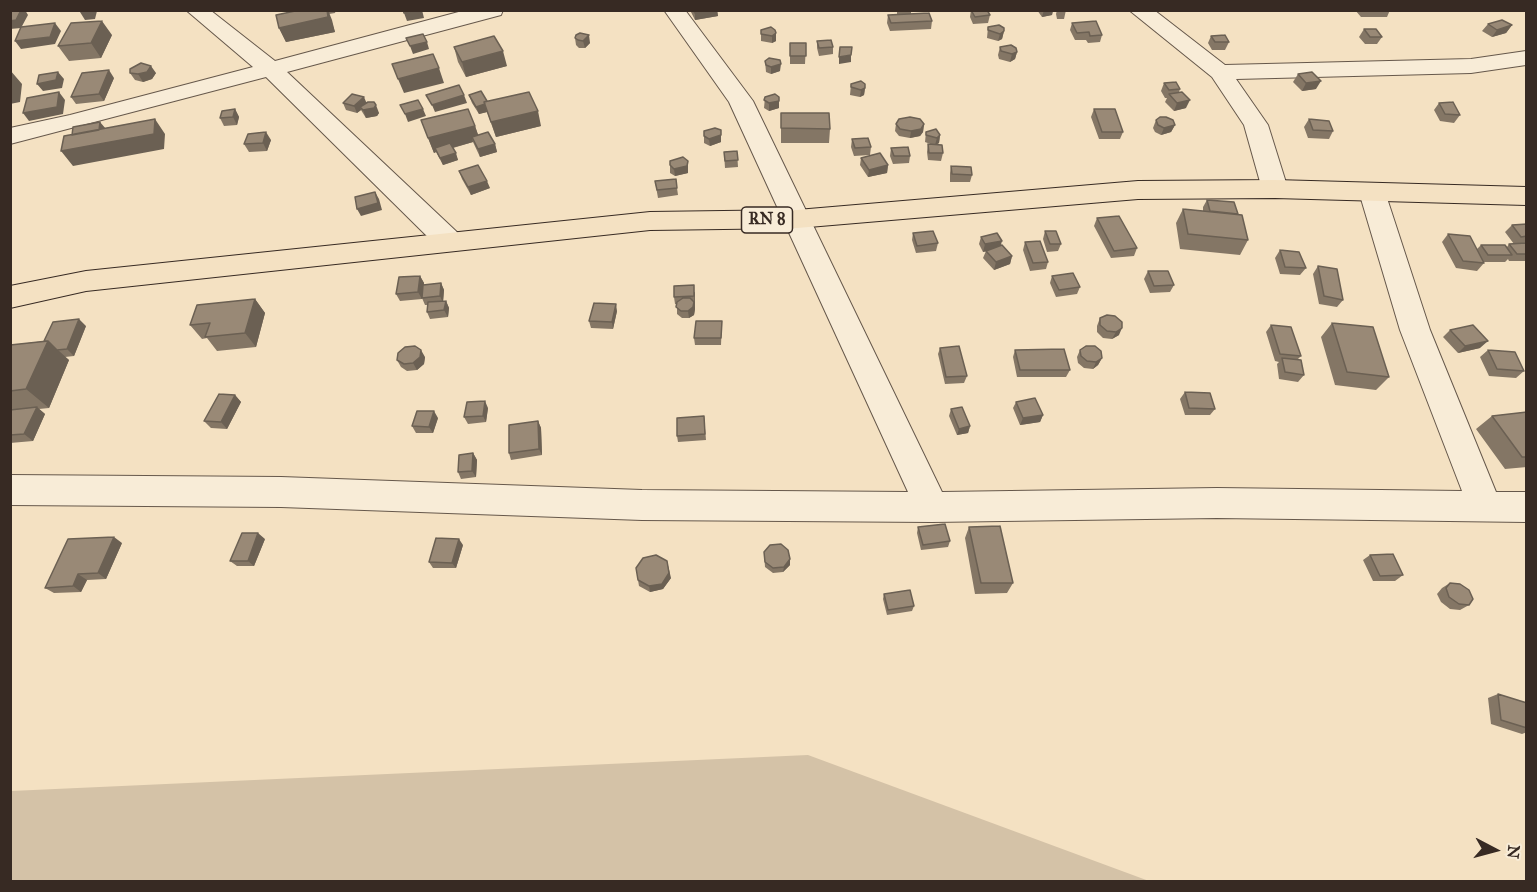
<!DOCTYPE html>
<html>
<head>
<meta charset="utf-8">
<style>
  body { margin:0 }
  #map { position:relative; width:1537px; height:892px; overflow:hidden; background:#f4e1c2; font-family:"IM FELL Great Primer",serif }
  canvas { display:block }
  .frame { position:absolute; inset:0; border:12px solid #372a23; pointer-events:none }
  .north { position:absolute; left:1465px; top:820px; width:60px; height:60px; -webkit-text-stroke:4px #f8ecd7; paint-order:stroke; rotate:96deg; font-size:16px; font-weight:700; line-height:24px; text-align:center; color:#372a23 }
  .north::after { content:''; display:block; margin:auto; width:21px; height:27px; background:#372a23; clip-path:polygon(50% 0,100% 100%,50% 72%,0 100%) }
</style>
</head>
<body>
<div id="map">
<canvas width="1537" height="892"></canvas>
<div class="frame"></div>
<div class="north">N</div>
</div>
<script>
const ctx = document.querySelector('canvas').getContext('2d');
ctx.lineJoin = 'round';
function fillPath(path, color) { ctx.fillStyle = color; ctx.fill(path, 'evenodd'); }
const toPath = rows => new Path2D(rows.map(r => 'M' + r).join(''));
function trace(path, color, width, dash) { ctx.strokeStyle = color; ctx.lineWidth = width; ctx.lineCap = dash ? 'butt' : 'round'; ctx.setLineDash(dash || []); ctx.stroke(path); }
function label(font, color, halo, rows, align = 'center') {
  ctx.font = font + ' "IM FELL Great Primer",serif'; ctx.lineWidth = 4.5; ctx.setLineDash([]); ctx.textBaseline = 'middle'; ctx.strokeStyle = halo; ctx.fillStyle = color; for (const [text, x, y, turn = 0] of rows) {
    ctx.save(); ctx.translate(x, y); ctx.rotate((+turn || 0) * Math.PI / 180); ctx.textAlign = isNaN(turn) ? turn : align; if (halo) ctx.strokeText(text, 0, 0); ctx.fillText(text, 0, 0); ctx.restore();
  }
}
fillPath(toPath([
  [808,755,1149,881,11,881,11,791]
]), '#d4c2a7');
const minor = toPath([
  [186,10,210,10,275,61,466,10,503,10,501,15,287,72,459,234,463,241,459,248,449,251,439,248,266,77,10,144,10,128,70,115,253,67,186,10],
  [664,10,685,10,753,101,942,492,1217,488,1462,491,1400,330,1359,192,1363,186,1372,183,1381,186,1385,192,1430,330,1496,492,1526,492,1526,522,1217,518,932,522,642,520,281,507,10,505,10,475,281,477,642,490,908,492,729,102,664,10],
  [1129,10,1154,10,1225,65,1471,59,1526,51,1526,65,1471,73,1236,79,1268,125,1288,189,1284,195,1275,198,1266,195,1262,189,1244,125,1212,77,1129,10]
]);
const major = toPath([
  [1275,180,1526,187,1526,205,1275,198,1138,199,797,228,650,230,86,291,10,308,10,286,86,271,650,212,797,210,1138,181,1275,180]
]);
trace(minor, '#66584b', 2);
trace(major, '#372a23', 2);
fillPath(minor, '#f8ecd7');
fillPath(major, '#f4e1c2');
fillPath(toPath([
  [300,10,336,10,335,13,329,14,335,32,286,42,279,28],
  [690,10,717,10,718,16,695,20],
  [897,10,911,10,911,14,932,21,931,29,890,31,887,23,888,15,897,15],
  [971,10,987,10,990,15,988,23,973,24,970,17],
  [1037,10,1053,10,1052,15,1042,17],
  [1057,10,1066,10,1064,19,1057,19,1056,14],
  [1355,10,1390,10,1387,17,1361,17],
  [1072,23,1102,35,1100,42,1088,43,1086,40,1075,40,1070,30],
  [1488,24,1512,25,1506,33,1492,37,1482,31],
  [771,27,776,41,772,43,761,41,761,30],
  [988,27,1004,31,1002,39,998,41,987,38],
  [1364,29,1382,37,1377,44,1365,44,1359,37],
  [112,35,101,58,69,61,58,46],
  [1211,36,1229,42,1225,50,1212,50,1208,43],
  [575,38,590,43,585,48,579,48,576,45],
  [817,41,833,47,833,54,819,56,817,48],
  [790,43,806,43,805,64,790,64],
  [454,47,507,66,466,77,458,62],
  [1000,47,1017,52,1015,59,1010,62,999,59,998,55],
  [765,61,780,71,771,74,766,72],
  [130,73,156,73,152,79,143,82,135,80],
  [1298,74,1316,89,1302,91,1293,82],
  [114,78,104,101,76,104,71,97],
  [1164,83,1180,89,1179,92,1186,108,1174,111,1165,102,1167,98,1165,98,1161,91],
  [851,84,865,88,864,95,860,97,850,95],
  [469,95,487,101,541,126,496,137,487,112,479,114,472,103],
  [765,97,779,97,779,108,769,111,764,108],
  [343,103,367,103,379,113,377,116,366,118,361,110,357,113,346,110],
  [1439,103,1460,115,1454,123,1440,121,1434,110],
  [235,109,239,117,237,125,224,126,220,118],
  [1094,109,1123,132,1120,139,1099,139,1091,117],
  [781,113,830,129,829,143,781,143],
  [1309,119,1333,131,1329,139,1308,138,1304,127],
  [421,120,475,126,478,135,495,144,497,152,480,157,473,142,453,148,458,160,443,165,436,152,434,153],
  [1156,120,1175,125,1171,132,1161,135,1155,132,1153,128],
  [896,124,924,124,923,132,920,136,910,138,899,136,895,131],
  [704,131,721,142,710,146,704,143],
  [926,132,940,135,939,143,936,145,943,153,941,161,928,160,927,152,928,144,933,145,925,142],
  [852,139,871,147,870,155,854,156,851,147],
  [271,140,267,151,249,152,244,144],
  [891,148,910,156,909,163,893,164,890,156],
  [737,151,738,167,725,168,724,152],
  [861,158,888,165,887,173,868,177,860,165],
  [688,161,688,173,675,176,670,173,670,165],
  [951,166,972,175,970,182,950,182,950,173],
  [459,171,490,188,471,195,462,179],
  [655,181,677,188,678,195,658,198],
  [1207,200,1238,214,1248,240,1240,255,1180,249,1176,223,1183,209,1203,211,1203,207],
  [1097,218,1137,248,1134,256,1111,258,1094,226],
  [1527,224,1526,261,1509,261,1508,259,1505,262,1483,262,1484,263,1477,271,1456,268,1442,242,1448,234,1476,250,1481,245,1507,247,1509,244,1514,244,1505,232,1512,225],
  [1045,231,1061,244,1058,251,1047,252,1043,239],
  [913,233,938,243,936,251,916,253,912,240],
  [981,237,1000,246,1012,256,1010,264,994,270,983,258,986,251,983,252,979,244],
  [1025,242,1048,262,1046,269,1030,271,1023,250],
  [1280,250,1306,268,1300,275,1280,274,1275,258],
  [1318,266,1343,300,1337,307,1319,304,1313,274],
  [1148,271,1174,285,1170,292,1150,293,1144,279],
  [420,276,424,283,424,285,441,283,444,290,443,301,446,301,449,308,448,317,430,319,427,312,428,305,425,305,422,298,422,295,422,299,400,301,396,294],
  [1052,276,1080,287,1077,294,1056,297,1050,283],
  [695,292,695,309,694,315,689,318,682,318,677,314,677,304,675,304,674,297],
  [255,299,265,313,256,347,217,351,207,338,202,339,190,325],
  [617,311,613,329,591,328,589,321],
  [1100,318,1119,335,1112,339,1103,338,1097,332,1097,326],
  [722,321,721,345,695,345,694,338],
  [1332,323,1389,377,1376,390,1335,385,1321,337],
  [1271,325,1301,356,1297,360,1304,375,1298,382,1279,379,1277,364,1279,362,1275,361,1266,332],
  [86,326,74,356,65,357,69,360,49,408,39,409,45,414,33,441,10,443,10,345,44,341],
  [1450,330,1480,348,1458,353,1443,337],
  [940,348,967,376,964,383,945,384,938,354],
  [1015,350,1070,370,1066,377,1017,377,1013,357],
  [1080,350,1102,358,1098,365,1093,369,1084,368,1078,363,1077,357],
  [1488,350,1524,371,1516,378,1489,376,1480,357],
  [425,357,424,364,417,370,407,371,401,367,397,360],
  [1185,392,1215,409,1210,415,1185,415,1180,399],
  [235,395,241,402,227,429,211,428,204,421],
  [1016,402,1043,415,1040,422,1020,425,1013,408],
  [488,408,486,422,468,424,464,417],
  [951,409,970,426,968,433,957,435,949,416],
  [1527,412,1527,467,1505,469,1476,429,1492,416],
  [704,416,706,440,678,442,677,436],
  [438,418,433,433,416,433,412,426],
  [538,421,541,428,542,455,511,460,509,453],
  [473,453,477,460,476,477,461,479,458,472],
  [918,527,950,541,948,547,921,550,917,533],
  [969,527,1013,583,1007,593,975,594,965,538],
  [265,539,254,566,237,566,230,561],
  [122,543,106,579,87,580,81,592,54,593,45,588],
  [463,545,456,568,433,568,429,562],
  [764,552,790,559,790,565,783,572,773,573,765,567],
  [1370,555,1403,575,1395,581,1373,581,1363,560],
  [671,578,663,589,650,592,639,586,638,580],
  [1450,583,1469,605,1460,610,1450,609,1441,602,1437,594,1442,588],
  [884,594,914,606,912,611,887,615,883,599],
  [1498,694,1527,703,1527,732,1522,734,1491,724,1488,698]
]), '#847665');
fillPath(toPath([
  [21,10,25,10,28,15,21,28,10,29,10,21],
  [90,10,97,11,95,19,85,20,80,12],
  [328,10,332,20,335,32,286,42,279,28],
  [422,10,424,18,407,21,404,13],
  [707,10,717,10,718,16,695,20,695,13],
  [1044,10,1053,10,1052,15,1042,17],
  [102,21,112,35,101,58,91,43],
  [55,23,61,31,55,44,21,49,15,41],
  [1512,25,1506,33,1492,37,1497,30],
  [1004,31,1002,39,998,41,1000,34],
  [776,33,776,41,772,43,772,36],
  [589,35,590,43,585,48,583,41],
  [427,42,429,49,413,54,410,46],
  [503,51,507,66,466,77,462,62],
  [1017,52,1015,59,1010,62,1012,54],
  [851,55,851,62,839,64,839,57],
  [781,64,780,71,771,74,771,67],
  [151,66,156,73,152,79,143,82,138,74],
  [439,68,444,83,404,93,398,79],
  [10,70,22,84,20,102,10,104],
  [109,70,114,78,104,101,99,94],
  [58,72,64,79,62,88,43,91,37,84],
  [1321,81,1316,89,1302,91,1306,83],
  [865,88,864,95,860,97,861,90],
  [59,92,65,100,63,114,29,121,23,113],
  [464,95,467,103,435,112,432,105],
  [364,97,367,104,360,107,361,110,357,113,354,106],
  [1190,100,1186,108,1174,111,1177,103],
  [779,101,779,108,769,111,769,103],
  [485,104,487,112,479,114,476,107],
  [376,105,379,113,377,116,366,118,363,110],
  [235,109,239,117,237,125,233,117],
  [423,109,426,116,408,122,405,114],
  [538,111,541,126,496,137,491,122],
  [155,119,165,134,164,149,73,166,61,151,100,122,106,129],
  [924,124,923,132,920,136,910,138,911,131],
  [1175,125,1171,132,1161,135,1164,128],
  [475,126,480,140,472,137,473,142,437,152,435,148,436,152,434,153,428,138],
  [266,132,271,140,267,151,263,143],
  [721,135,721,142,710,146,709,139],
  [940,135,939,143,935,145,937,138],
  [495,144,497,152,480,157,478,149],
  [456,153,458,160,443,165,440,158],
  [688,161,688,173,675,176,674,169],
  [888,165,887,173,868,177,869,170],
  [487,181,490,188,471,195,468,187],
  [375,192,379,199,382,210,361,216,357,209],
  [1002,241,1000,248,983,252,985,244],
  [1012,256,1010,264,994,270,996,262],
  [420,276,424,283,422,299,418,292],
  [441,283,444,290,443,303,440,296],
  [694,285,695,309,694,315,689,318,688,311,694,302],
  [255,299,265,313,256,347,245,333],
  [446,301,449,308,448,317,444,310],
  [616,304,617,311,613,329,612,322],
  [79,319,86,326,74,356,67,349],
  [1122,328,1119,335,1112,339,1116,332],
  [48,341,69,360,49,408,26,389],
  [1488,341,1480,348,1458,353,1465,346],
  [421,350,425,357,424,364,417,370,413,363],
  [1102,358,1098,365,1093,369,1096,362],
  [235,395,241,402,227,429,221,422],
  [485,401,488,408,486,422,483,416],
  [37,407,45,414,33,441,24,434],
  [434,411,438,418,433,433,429,427],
  [1043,415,1040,422,1020,425,1023,418],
  [538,421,541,428,542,455,539,449],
  [970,426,968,433,957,435,959,429],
  [473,453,477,460,476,477,472,471],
  [258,533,265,539,254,566,248,561],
  [114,537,122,543,106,579,98,573],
  [459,539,463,545,456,568,452,563],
  [790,559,790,565,783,572,784,567],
  [667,561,671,578,663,589,650,592,649,586],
  [78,574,87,580,81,592,73,586]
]), '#6b6053');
const building = toPath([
  [10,10,21,10,16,20,10,21,10,10],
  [300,10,327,10,328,17,279,28,276,15,300,10],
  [403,10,420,10,404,13,403,10],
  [693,10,707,10,695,13,693,10],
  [971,10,987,10,990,15,975,17,971,10],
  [929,13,932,21,891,23,888,15,929,13],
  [1502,20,1512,25,1497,30,1488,24,1502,20],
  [102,21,91,43,58,46,71,23,102,21],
  [1096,21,1102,35,1090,36,1089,32,1077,33,1072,23,1096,21],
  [55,23,50,37,15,41,21,27,55,23],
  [999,25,1004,28,1004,31,1000,34,988,30,988,27,999,25],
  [771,27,775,30,776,33,772,36,761,34,761,30,771,27],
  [1364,29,1376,29,1382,37,1370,37,1364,29],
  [580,33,589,35,583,41,578,40,575,38,576,35,580,33],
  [423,34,427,42,410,46,406,38,423,34],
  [1225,35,1229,42,1215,42,1211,36,1225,35],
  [494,36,503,51,462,62,454,47,494,36],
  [831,40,833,47,819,48,817,41,831,40],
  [790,43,806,43,806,56,790,56,790,43],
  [1011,45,1016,48,1017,52,1012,54,1001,51,1000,47,1011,45],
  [840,47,852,47,851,55,839,57,840,47],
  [433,54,439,68,398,79,392,64,433,54],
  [769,58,780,60,781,64,771,67,766,65,765,61,769,58],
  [141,63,151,66,147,72,138,74,130,73,130,69,141,63],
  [109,70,99,94,71,97,82,73,109,70],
  [58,72,56,80,37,84,39,75,58,72],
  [1312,72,1321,81,1306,83,1298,74,1312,72],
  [861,81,865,84,865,88,861,90,851,87,851,84,861,81],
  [1176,82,1180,89,1169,90,1164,83,1176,82],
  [459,85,464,95,432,105,426,95,459,85],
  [481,91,487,101,484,102,485,104,476,107,469,95,481,91],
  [59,92,57,107,23,113,27,98,59,92],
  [529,92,538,111,491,122,484,102,529,92],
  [1182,92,1190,100,1177,103,1169,94,1182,92],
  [352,94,364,97,354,106,343,103,352,94],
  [775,94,779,97,779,101,769,103,764,100,765,97,775,94],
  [418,100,423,109,405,114,400,105,418,100],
  [368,102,374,102,376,105,374,108,363,110,360,107,368,102],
  [1453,102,1460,115,1445,114,1439,103,1453,102],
  [235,109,233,117,220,118,222,111,235,109],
  [468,109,475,126,428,138,421,120,468,109],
  [1094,109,1115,109,1123,132,1102,132,1094,109],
  [781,113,829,113,830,129,781,128,781,113],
  [910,117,920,119,924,124,921,129,911,131,900,129,896,124,899,119,910,117],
  [1160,117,1166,117,1173,120,1175,125,1164,128,1158,125,1156,120,1160,117],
  [155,119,154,134,61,151,64,136,155,119],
  [1309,119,1329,121,1333,131,1313,130,1309,119],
  [100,122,99,130,72,135,73,127,100,122],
  [715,128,721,130,721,135,709,139,704,136,704,131,715,128],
  [936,129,940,135,937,138,926,135,926,132,936,129],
  [266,132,263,143,244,144,248,134,266,132],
  [488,132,495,144,478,149,472,137,488,132],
  [868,138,871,147,855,148,852,139,868,138],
  [450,143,456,153,440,158,435,148,450,143],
  [928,144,942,145,943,153,929,153,928,144],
  [908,147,910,156,894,156,891,148,908,147],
  [737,151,738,160,725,161,724,152,737,151],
  [880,153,888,165,869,170,861,158,880,153],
  [683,157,688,161,687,166,674,169,670,165,670,161,683,157],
  [478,165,487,181,468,187,459,171,478,165],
  [951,166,971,167,972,175,952,174,951,166],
  [676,179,677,188,657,190,655,181,676,179],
  [375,192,378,203,357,209,355,197,375,192],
  [1207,200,1234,202,1238,214,1210,211,1207,200],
  [1183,209,1242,215,1248,240,1188,234,1183,209],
  [1119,216,1137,248,1114,251,1097,218,1119,216],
  [1527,224,1527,236,1521,237,1512,225,1527,224],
  [933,231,938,243,917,246,913,233,933,231],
  [1045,231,1056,231,1061,244,1050,244,1045,231],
  [997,233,1002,241,985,244,981,237,997,233],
  [1448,234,1470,236,1484,263,1463,261,1448,234],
  [1040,241,1048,262,1033,263,1025,242,1040,241],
  [1526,243,1527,254,1517,254,1509,244,1526,243],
  [1002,245,1012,256,996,262,986,251,1002,245],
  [1481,245,1505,245,1512,255,1488,255,1481,245],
  [1280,250,1299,252,1306,268,1285,267,1280,250],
  [1318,266,1337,269,1343,300,1324,296,1318,266],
  [1148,271,1168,271,1174,285,1154,286,1148,271],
  [1073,273,1080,287,1059,290,1052,276,1073,273],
  [420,276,418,292,396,294,399,277,420,276],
  [441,283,440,296,422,298,423,285,441,283],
  [694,285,694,296,674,297,674,286,694,285],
  [683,298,690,298,694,302,693,307,688,311,681,311,676,307,677,302,683,298],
  [255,299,245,333,205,337,210,323,190,325,197,305,255,299],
  [446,301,444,310,427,312,428,302,446,301],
  [594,303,616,304,612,322,589,321,594,303],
  [1107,315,1115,316,1122,322,1122,328,1116,332,1107,331,1100,325,1100,318,1107,315],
  [79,319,67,349,57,350,48,341,44,341,53,322,79,319],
  [696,321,722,321,721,338,694,338,696,321],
  [1332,323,1373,327,1389,377,1347,372,1332,323],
  [1271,325,1291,327,1301,356,1280,354,1271,325],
  [1473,325,1488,341,1465,346,1450,330,1473,325],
  [48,341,26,389,10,391,10,345,48,341],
  [415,346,421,350,420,357,413,363,404,364,397,360,398,353,405,347,415,346],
  [959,346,967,376,946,377,940,348,959,346],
  [1086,346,1095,346,1101,351,1102,358,1096,362,1087,361,1081,356,1080,350,1086,346],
  [1064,349,1070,370,1020,370,1015,350,1064,349],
  [1488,350,1515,352,1524,371,1497,369,1488,350],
  [1282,358,1301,360,1304,375,1285,372,1282,358],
  [1185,392,1210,393,1215,409,1189,408,1185,392],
  [219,394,235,395,221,422,204,421,219,394],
  [1035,398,1043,415,1023,418,1016,402,1035,398],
  [485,401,483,416,464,417,467,402,485,401],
  [37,407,24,434,10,435,10,410,37,407],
  [962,407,970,426,959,429,951,409,962,407],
  [417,411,434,411,429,427,412,426,417,411],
  [1527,412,1527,457,1522,457,1492,416,1527,412],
  [704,416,705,434,677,436,677,418,704,416],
  [538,421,539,449,509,453,509,425,538,421],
  [473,453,472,471,458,472,459,455,473,453],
  [945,524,950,541,923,545,918,527,945,524],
  [1000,526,1013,583,981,583,969,527,1000,526],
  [242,533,258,533,248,561,230,561,242,533],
  [114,537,98,573,78,574,73,586,45,588,68,539,114,537],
  [436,538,459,539,452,563,429,562,436,538],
  [781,544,788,550,790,559,784,567,773,568,765,562,764,552,770,545,781,544],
  [1393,554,1403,575,1380,576,1370,555,1393,554],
  [656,555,667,561,669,573,662,584,649,586,638,580,636,568,643,558,656,555],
  [1450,583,1460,584,1469,590,1473,599,1469,605,1459,604,1449,597,1446,588,1450,583],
  [910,590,914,606,888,610,884,594,910,590],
  [1498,694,1527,703,1527,728,1501,720,1498,694]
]);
fillPath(building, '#998976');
trace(building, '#6b6053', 1.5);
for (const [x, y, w] of [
  [767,220,51]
]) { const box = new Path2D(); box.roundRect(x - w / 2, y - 13, w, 26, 4.5); ctx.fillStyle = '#f8ecd7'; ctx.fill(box); trace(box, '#372a23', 1.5); }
label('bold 16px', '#372a23', null, [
  ["RN 8",767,220]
]);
</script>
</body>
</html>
